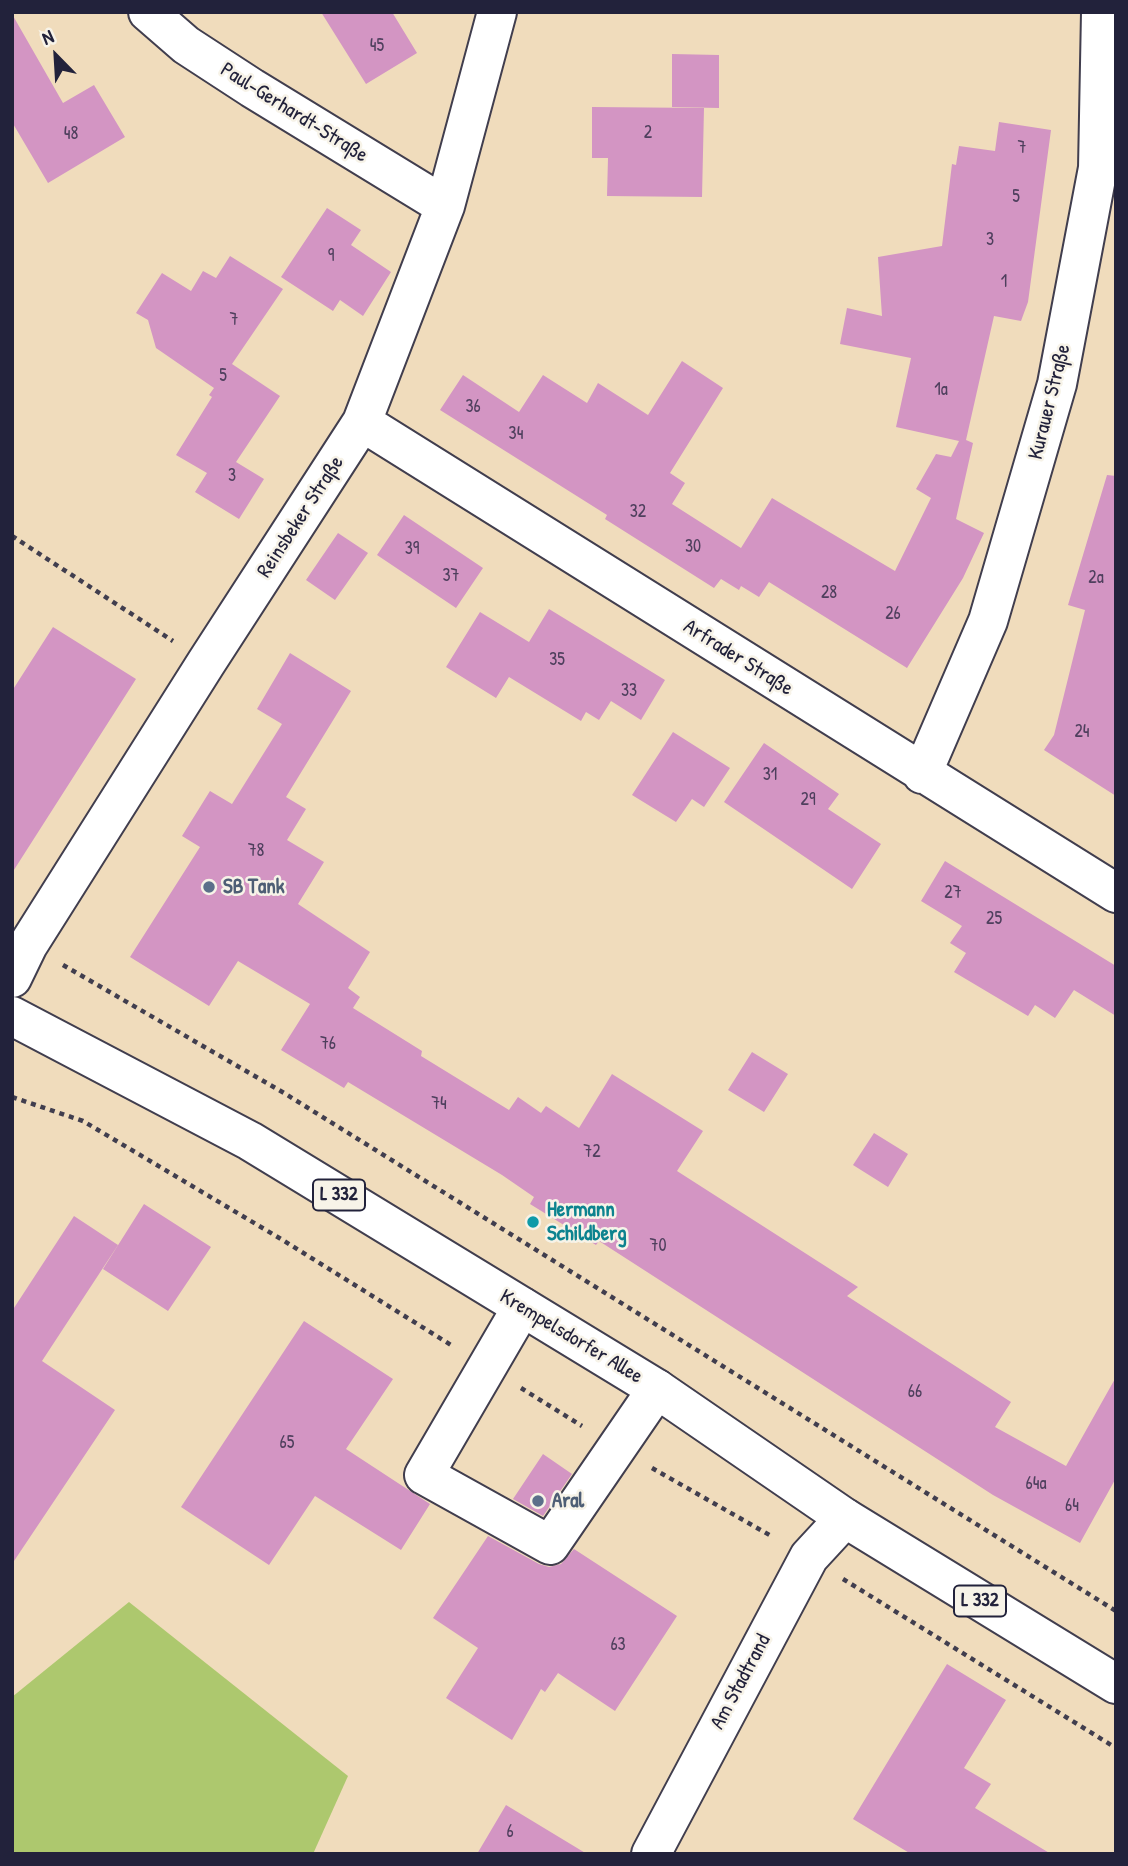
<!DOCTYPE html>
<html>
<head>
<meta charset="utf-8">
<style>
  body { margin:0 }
  #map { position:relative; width:1128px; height:1866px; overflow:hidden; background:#f0dcbc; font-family:"Patrick Hand",sans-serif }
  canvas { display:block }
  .frame { position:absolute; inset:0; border:14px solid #22223b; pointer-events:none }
  .north { position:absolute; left:21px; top:21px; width:70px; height:70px; -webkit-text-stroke:5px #f7f3e8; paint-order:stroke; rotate:336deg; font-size:19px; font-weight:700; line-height:28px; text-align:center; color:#22223b }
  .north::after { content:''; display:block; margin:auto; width:24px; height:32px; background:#22223b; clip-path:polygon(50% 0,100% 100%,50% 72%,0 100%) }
</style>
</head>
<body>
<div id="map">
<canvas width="1128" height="1866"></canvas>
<div class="frame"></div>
<div class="north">N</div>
</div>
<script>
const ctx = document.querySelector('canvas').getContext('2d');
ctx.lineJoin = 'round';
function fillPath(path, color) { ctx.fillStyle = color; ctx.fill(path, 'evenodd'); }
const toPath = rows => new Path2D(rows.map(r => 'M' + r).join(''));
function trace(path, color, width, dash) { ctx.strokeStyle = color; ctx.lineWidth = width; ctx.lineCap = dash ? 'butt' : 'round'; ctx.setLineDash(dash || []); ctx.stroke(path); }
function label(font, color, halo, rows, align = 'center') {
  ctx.font = font + ' "Patrick Hand",sans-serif'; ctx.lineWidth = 5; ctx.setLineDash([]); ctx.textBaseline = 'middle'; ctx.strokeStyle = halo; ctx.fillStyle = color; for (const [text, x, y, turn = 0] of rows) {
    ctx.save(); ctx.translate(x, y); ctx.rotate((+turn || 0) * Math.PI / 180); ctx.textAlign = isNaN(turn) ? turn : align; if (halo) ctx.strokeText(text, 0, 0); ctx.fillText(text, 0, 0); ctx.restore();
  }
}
fillPath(toPath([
  [129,1602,348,1776,313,1854,12,1854,12,1697]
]), '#adc86e');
fillPath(toPath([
  [321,12,392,12,417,53,366,84],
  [12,14,63,103,94,85,125,137,48,183,12,122],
  [672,54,719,55,719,108,672,107],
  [592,107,704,108,702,197,607,196,608,158,592,158],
  [999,122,1051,130,1028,302,1021,321,994,316,966,440,973,443,956,519,984,533,963,578,907,668,769,582,759,597,741,586,739,590,721,579,714,588,605,519,607,515,440,410,463,375,519,412,543,375,587,403,598,383,648,415,682,361,723,388,670,473,685,483,672,504,741,548,772,498,895,571,931,498,916,489,936,454,951,457,959,441,896,427,911,358,840,344,847,308,882,316,878,257,942,246,952,164,956,165,959,146,995,151],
  [327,208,361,230,351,245,391,272,363,316,340,300,333,311,281,277],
  [230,256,283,289,232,364,280,396,236,462,264,479,239,519,195,492,207,473,176,455,212,397,209,395,214,388,156,348,148,320,136,313,162,273,191,291,203,271,216,278],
  [1107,475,1116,476,1116,796,1044,750,1054,735,1085,610,1068,605],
  [404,515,483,568,456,608,377,555],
  [338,533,368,553,335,600,306,580],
  [549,609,665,680,641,720,611,701,599,720,586,712,581,721,509,677,496,698,446,667,480,612,529,642],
  [53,627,136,679,12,873,12,691],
  [290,653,351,691,286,797,306,809,287,840,324,862,298,904,370,952,348,988,360,997,353,1008,422,1051,421,1056,509,1110,518,1097,541,1113,546,1106,579,1128,612,1074,703,1131,677,1171,858,1287,847,1296,1011,1402,995,1427,1066,1466,1116,1377,1116,1478,1080,1543,993,1495,599,1241,596,1245,530,1204,534,1197,502,1175,348,1082,344,1088,281,1050,310,1004,238,961,209,1006,130,957,200,847,182,836,210,791,232,804,282,724,257,709],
  [673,732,730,768,704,807,692,799,676,822,632,795],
  [764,743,839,794,828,809,881,844,852,889,724,802],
  [945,861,1116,966,1116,1016,1074,990,1055,1018,1035,1005,1028,1016,954,972,966,953,950,943,962,926,921,901],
  [752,1052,788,1074,764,1112,728,1090],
  [874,1133,908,1154,888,1187,853,1165],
  [144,1204,211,1247,168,1311,103,1269],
  [74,1216,118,1245,42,1361,115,1410,12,1564,12,1311],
  [304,1321,393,1379,346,1449,430,1504,401,1550,315,1496,269,1565,181,1507],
  [543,1454,572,1474,543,1516,513,1499],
  [488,1536,539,1564,549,1567,561,1564,574,1549,677,1616,615,1711,558,1673,545,1692,541,1689,512,1740,446,1698,478,1648,433,1618],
  [947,1664,1006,1700,964,1768,991,1784,975,1808,1051,1854,911,1854,853,1819],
  [506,1805,587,1854,477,1854]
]), '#d395c3');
const minor = toPath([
  [148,12,186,45,252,88,445,206],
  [362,422,1116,893],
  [922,774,988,621,1057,384,1098,168,1101,12],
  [12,978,28,945,206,663,362,422,445,206,497,12],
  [522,1307,424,1475,550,1545,657,1389],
  [651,1854,809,1557,845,1518]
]);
const major = toPath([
  [12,1016,250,1141,657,1389,845,1518,1116,1684]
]);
trace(minor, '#413e4e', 42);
trace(major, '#413e4e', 42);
trace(toPath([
  [12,536,173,641],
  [63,965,284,1093,1116,1611],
  [12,1097,83,1121,281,1239,451,1345],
  [521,1388,582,1426],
  [652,1468,773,1537],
  [843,1579,1116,1748]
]), '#413e4e', 4.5, [5, 5]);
trace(minor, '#fff', 38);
trace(major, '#fff', 38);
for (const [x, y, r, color] of [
  [209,887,7,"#5c6f8a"],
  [533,1222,7,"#0f9aa8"],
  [538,1501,7,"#5c6f8a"]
]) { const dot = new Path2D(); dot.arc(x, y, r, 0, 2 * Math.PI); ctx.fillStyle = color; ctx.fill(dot); trace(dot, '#f7f3e8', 2.5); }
label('18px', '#4e3f5d', null, [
  ["45",377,46],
  ["2",648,133],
  ["48",71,134],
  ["7",1022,148],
  ["5",1016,197],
  ["3",990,240],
  ["9",331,256],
  ["1",1004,282],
  ["7",234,320],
  ["5",223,376],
  ["1a",941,390],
  ["36",473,407],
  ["34",516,434],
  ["3",232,476],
  ["32",638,512],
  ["30",693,547],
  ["39",412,549],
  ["37",451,576],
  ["2a",1096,578],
  ["28",829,593],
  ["26",893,614],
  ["35",557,660],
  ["33",629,691],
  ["24",1082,732],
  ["31",770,775],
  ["29",808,800],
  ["78",256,851],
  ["27",953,893],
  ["25",994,919],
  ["76",328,1044],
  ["74",439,1104],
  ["72",592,1152],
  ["70",658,1246],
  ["66",915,1392],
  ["65",287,1443],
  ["64a",1036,1484],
  ["64",1072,1506],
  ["63",618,1645],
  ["6",510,1832]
]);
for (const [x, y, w] of [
  [339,1195,52],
  [980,1601,52]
]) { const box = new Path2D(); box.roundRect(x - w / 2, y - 15.5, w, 31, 5); ctx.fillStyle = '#f7f3e8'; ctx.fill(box); trace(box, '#22223b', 2); }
label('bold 19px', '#22223b', null, [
  ["L 332",339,1195],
  ["L 332",980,1601]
]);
label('21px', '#22223b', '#f7f3e8', [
  ["Paul-Gerhardt-Straße",294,113,32],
  ["Kurauer Straße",1050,402,-76],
  ["Reinsbeker Straße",301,517,-57],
  ["Arfrader Straße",738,658,32],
  ["Krempelsdorfer Allee",571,1337,31],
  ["Am Stadtrand",741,1682,-62]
]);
label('bold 21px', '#4e5e75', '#f7f3e8', [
  ["SB Tank",223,887],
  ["Aral",552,1501]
], 'left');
label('bold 21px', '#0d838f', '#f7f3e8', [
  ["Hermann",547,1210],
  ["Schildberg",547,1234]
], 'left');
</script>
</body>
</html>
